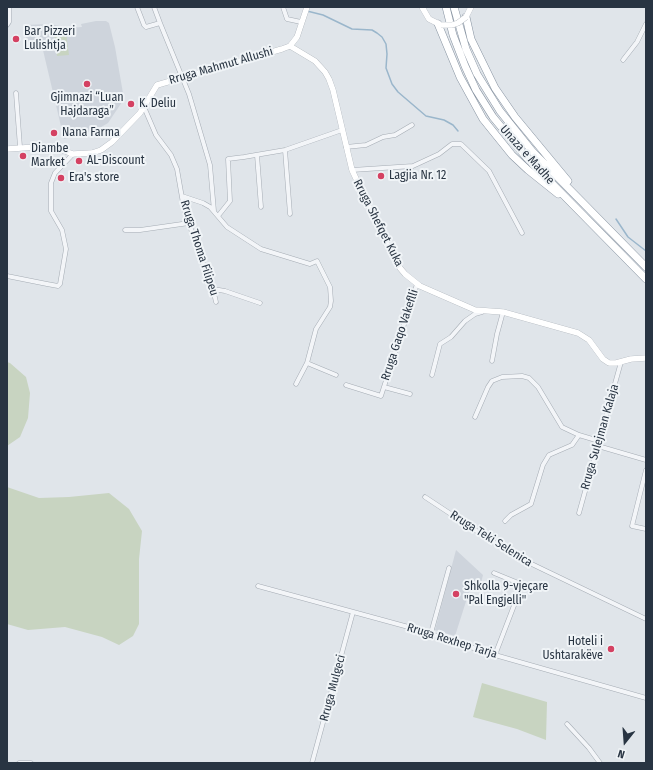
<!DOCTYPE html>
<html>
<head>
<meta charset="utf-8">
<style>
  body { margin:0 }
  #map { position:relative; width:653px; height:770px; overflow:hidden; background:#e0e5ea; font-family:"Fira Sans Condensed",sans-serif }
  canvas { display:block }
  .frame { position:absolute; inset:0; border:8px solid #283442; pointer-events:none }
  .north { position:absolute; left:605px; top:722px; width:40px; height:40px; -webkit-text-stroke:3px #f0f4f7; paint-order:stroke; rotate:197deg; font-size:11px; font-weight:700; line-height:16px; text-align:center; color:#283442 }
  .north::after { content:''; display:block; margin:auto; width:14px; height:18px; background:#283442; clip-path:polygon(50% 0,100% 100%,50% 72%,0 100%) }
</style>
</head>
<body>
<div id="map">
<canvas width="653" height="770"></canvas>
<div class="frame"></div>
<div class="north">N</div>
</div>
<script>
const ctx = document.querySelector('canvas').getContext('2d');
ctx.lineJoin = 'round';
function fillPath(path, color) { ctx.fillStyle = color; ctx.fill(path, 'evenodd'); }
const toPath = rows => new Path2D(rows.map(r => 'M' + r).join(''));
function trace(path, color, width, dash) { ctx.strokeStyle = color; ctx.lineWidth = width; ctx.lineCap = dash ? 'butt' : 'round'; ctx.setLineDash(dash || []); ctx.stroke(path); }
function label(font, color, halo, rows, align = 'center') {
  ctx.font = font + ' "Fira Sans Condensed",sans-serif'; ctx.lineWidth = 4; ctx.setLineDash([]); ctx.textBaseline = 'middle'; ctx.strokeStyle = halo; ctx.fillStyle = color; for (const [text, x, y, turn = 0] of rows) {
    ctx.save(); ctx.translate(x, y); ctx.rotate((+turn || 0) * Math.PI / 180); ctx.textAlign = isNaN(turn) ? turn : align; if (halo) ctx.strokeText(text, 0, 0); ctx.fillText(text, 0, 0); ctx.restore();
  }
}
fillPath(toPath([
  [96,21,106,21,109,23,115,47,124,99,108,123,96,130,64,139,42,46,27,47,25,25,50,24,69,28,82,27,81,24],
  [456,550,483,575,481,583,469,592,455,636,435,630]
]), '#ced4dc');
fillPath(toPath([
  [66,32,69,55,57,56,54,33],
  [7,362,10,363,26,377,30,393,28,418,20,437,7,446],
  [7,487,39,498,69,497,109,493,129,509,142,531,139,559,139,624,133,636,119,645,102,637,65,627,28,630,7,624],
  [482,683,547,702,546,740,517,729,473,717]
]), '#c8d4c1');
trace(toPath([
  [307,11,323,15,352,29,372,30,377,33,382,37,386,44,387,54,386,68,392,84,398,92,426,116,444,120,453,125,458,131],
  [616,219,628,237,646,251]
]), '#9ab6cb', 1.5);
const street = toPath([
  [137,7,144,25,146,27,160,23,189,94,210,165,214,211],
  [154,7,160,23],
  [283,7,287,19,301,22],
  [7,25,9,22,9,7],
  [623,60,637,42,646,24],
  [16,93,20,147],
  [144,107,156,135,171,155,177,169,184,209,202,261,213,289,216,302],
  [346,147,366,145,383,137,395,135,412,125],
  [285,150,290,214],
  [257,155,261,207],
  [352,170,413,166,439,154,452,144,461,144,489,171,522,233],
  [182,196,203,203,210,207,227,227,261,249,310,264,317,261,330,287,331,301,330,307,316,329,307,363],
  [218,216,230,201,228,159,244,157,285,150,342,130],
  [125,230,140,230,189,223],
  [7,276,47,284,58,286,60,284,66,249,62,230,51,211,51,183,55,173,73,154],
  [213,289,225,291,260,303],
  [492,361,497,334,503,312],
  [432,375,440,344,451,337,465,321,475,314,482,312],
  [296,384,307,363,336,375],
  [346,385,381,396,417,284],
  [384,387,410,394],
  [475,417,488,387,492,381,502,377,522,376,529,378,538,387,562,427,579,435,599,441],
  [598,446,646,460],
  [646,470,632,526,646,529],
  [425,497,513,555,646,619],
  [579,513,621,362],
  [505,521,511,515,531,504,543,465,549,455,572,445,579,435],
  [494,573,516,582,519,586,520,590,495,655],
  [258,586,412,628,495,655,646,698],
  [431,633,449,568],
  [567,724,589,748,600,763],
  [19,763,31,763],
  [312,763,353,612]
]);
const secondary = toPath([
  [422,7,429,19,441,25],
  [466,17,471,7],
  [290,46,315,61,325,72,329,79,333,90,352,170,387,245,400,268,405,274,420,286,475,310,503,312,578,333,589,340,603,359,609,363,616,363,631,359,646,358],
  [7,149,51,146,73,154,92,153,101,150,112,142,140,113,157,85,282,49,290,46,297,37,307,7]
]);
const highway = toPath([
  [446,7,453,35,465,66,476,90,493,117,526,157,646,279],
  [454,7,466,49,477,74,500,111,532,151,646,267],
  [466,17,471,39,495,88,515,117,568,181],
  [438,24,460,77,483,119,512,155,528,170,558,194]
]);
trace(street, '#a5acb4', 5);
trace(secondary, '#a5acb4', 6);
trace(highway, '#8793a1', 8);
trace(street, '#f3f5f8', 4);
trace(secondary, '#fff', 5.5);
trace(highway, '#fff', 7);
const secondaryBridge = toPath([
  [441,25,452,25,458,23,466,17]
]);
trace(secondaryBridge, '#a5acb4', 6, []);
trace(secondaryBridge, '#fff', 5.5);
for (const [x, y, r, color] of [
  [16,39,4,"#d44162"],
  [87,84,4,"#d44162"],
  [131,104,4,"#d44162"],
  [54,133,4,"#d44162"],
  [23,156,4,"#d44162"],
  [79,161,4,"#d44162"],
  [381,176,4,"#d44162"],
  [61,178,4,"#d44162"],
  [456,594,4,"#d44162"],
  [611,649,4,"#d44162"]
]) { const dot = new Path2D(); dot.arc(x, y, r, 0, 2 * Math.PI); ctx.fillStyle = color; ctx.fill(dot); trace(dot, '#f0f4f7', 1.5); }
label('12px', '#283442', '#f0f4f7', [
  ["Bar Pizzeri",24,32],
  ["Lulishtja",24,46],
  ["Gjimnazi “Luan",87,98,"center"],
  ["Hajdaraga”",87,112,"center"],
  ["K. Deliu",139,104],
  ["Nana Farma",62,133],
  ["Diambe",31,149],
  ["Market",31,163],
  ["AL-Discount",87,161],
  ["Lagjia Nr. 12",389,176],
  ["Era's store",69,178],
  ["Shkolla 9-vjeçare",464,587],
  ["\"Pal Engjelli\"",464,601],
  ["Hoteli i",603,642,"right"],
  ["Ushtarakëve",603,656,"right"]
], 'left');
label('12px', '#283442', '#f0f4f7', [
  ["Rruga Mahmut Allushi",221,66,-16],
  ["Unaza e Madhe",527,155,48],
  ["Rruga Shefqet Kuka",378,223,63],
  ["Rruga Thoma Filipeu",199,248,72],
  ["Rruga Gaqo Vakeflli",400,335,-72],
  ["Rruga Sulejman Kalaja",600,437,-74],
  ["Rruga Teki Selenica",491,539,32],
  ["Rruga Rexhep Tarja",452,641,17],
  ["Rruga Mulgeci",333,688,-75]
]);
</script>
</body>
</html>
